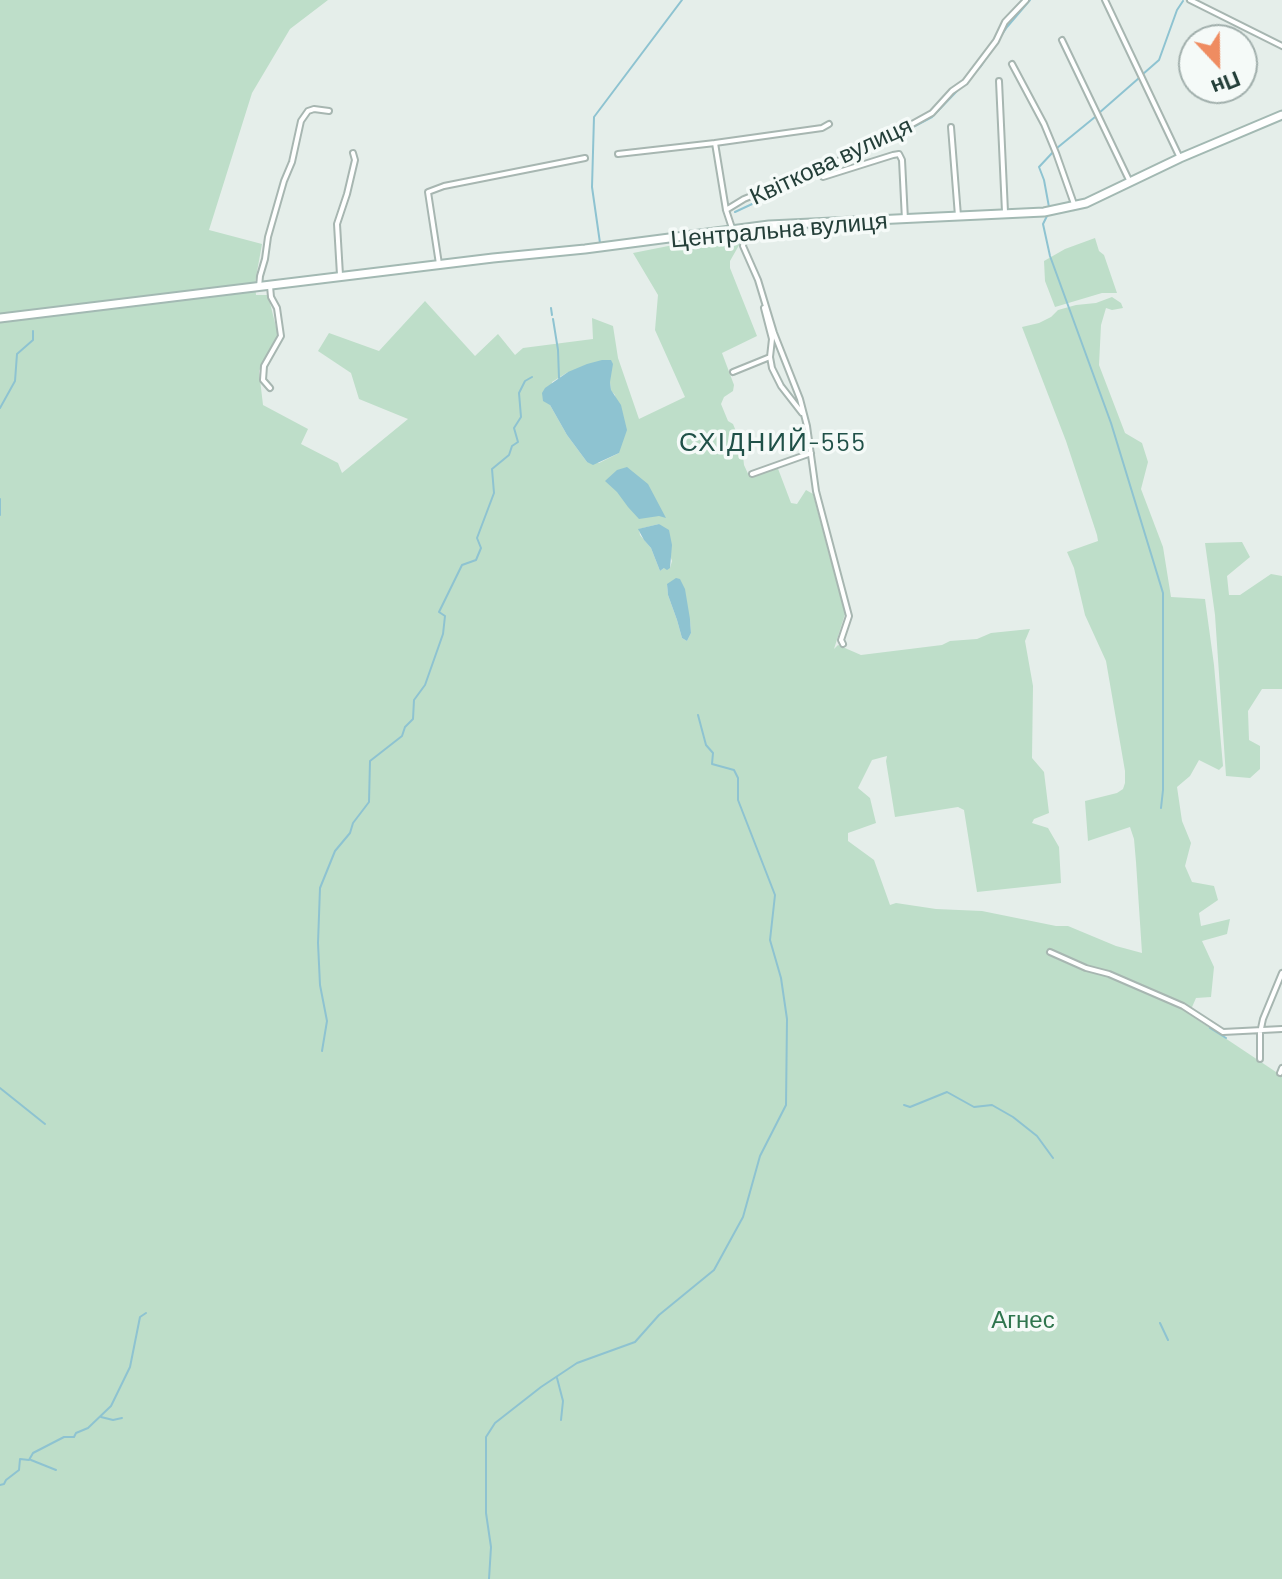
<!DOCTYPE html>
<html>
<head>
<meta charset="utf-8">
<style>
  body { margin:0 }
  #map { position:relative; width:1282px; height:1579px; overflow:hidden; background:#e5eeea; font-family:Barlow,sans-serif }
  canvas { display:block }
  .north { position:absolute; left:1178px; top:24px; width:80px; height:80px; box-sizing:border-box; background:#f5faf8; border:2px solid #a1afac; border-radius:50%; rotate:158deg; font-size:22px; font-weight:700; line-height:32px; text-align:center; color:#243f39 }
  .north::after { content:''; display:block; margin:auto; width:28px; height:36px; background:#ef8c61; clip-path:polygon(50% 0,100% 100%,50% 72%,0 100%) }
</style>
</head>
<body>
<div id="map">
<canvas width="1282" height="1579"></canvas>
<div class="north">Пн</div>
</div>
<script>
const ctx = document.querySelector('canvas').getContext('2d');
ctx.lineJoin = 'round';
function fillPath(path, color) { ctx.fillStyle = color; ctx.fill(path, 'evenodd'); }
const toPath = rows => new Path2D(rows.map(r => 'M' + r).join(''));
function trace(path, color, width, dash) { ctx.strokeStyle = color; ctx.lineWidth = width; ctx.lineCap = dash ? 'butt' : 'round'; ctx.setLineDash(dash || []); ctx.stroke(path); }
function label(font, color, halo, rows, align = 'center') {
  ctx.font = font + ' Barlow,sans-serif'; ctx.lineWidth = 7; ctx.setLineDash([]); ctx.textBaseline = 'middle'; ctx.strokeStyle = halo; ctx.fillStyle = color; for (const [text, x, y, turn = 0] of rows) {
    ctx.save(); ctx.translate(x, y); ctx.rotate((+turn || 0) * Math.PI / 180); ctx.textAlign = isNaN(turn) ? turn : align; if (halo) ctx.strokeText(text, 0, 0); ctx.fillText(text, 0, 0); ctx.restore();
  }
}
fillPath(toPath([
  [0,0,328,0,290,29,252,93,209,230,262,244,255,283,256,295,268,295,278,335,259,371,263,405,308,429,301,444,338,463,342,473,408,419,359,399,351,373,318,351,329,333,379,351,425,301,475,356,498,334,515,355,523,348,593,339,592,318,613,326,618,358,639,419,685,397,655,330,658,295,633,253,739,232,742,240,730,261,730,268,757,336,722,353,734,385,733,391,724,397,721,404,728,421,733,424,742,446,744,465,749,476,758,475,777,466,791,503,797,504,806,490,813,494,845,614,834,649,838,645,861,655,942,645,950,641,977,639,991,633,1030,629,1025,641,1033,686,1032,758,1044,772,1049,813,1034,819,1032,823,1048,828,1059,847,1061,883,977,892,964,810,958,807,895,817,886,761,887,756,872,760,858,788,870,798,876,823,848,833,848,841,874,860,890,905,896,903,936,909,982,911,1056,926,1068,926,1116,946,1142,953,1136,862,1134,839,1130,827,1088,841,1085,801,1117,793,1123,789,1125,783,1125,771,1106,661,1085,615,1074,568,1067,552,1098,541,1097,535,1066,441,1022,327,1039,323,1051,317,1058,310,1076,305,1096,303,1112,297,1121,303,1123,308,1112,310,1106,308,1101,325,1099,365,1125,433,1142,443,1148,462,1141,489,1163,547,1171,597,1205,599,1214,665,1223,766,1219,770,1199,760,1190,776,1177,787,1182,821,1191,843,1185,866,1192,882,1214,886,1218,900,1199,913,1201,926,1230,919,1227,934,1202,941,1214,967,1211,997,1196,998,1189,1014,1282,1076,1282,1579,0,1579],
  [568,372,610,382,611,391,615,395,619,453,599,463,587,462,567,435,550,405,552,382],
  [659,524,672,561,670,568,664,568,660,571,651,548,640,535,639,529],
  [667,584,690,619,691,633,687,641,682,638,677,620,668,595],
  [1095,238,1099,251,1104,255,1117,293,1102,293,1055,307,1045,281,1044,261,1065,249],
  [1242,542,1250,557,1227,576,1229,595,1240,595,1271,574,1282,576,1282,689,1262,689,1248,711,1249,740,1260,746,1260,769,1250,778,1226,776,1215,615,1205,543]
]), '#bedec9');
fillPath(toPath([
  [602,360,611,360,613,364,610,382,611,390,621,405,627,430,619,453,593,465,587,462,567,435,550,405,543,401,542,393,545,388,568,372,587,364],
  [627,467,648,484,666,518,659,516,639,519,628,507,617,492,605,481,617,470],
  [659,524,669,530,672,545,670,568,667,570,664,568,660,571,651,548,644,540,638,529],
  [676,578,680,579,685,589,690,619,691,633,687,641,682,638,677,620,668,595,667,584]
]), '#8ec3d1');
trace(toPath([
  [1143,74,1159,60,1177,10,1183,1],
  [1099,113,1139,78],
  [881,144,932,117,981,66,1007,27,1030,0],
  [1057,148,1095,117],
  [1049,207,1044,180,1039,167,1053,152],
  [735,212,857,155],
  [1048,214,1043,224,1050,256,1111,423,1163,593,1163,790,1161,808],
  [600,243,592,187,594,117,682,0],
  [551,308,552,315],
  [553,319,558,350,559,378],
  [0,408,15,381,17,354,33,340,33,331],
  [0,499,0,515],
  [1210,1028,1226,1038],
  [322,1051,327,1021,320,985,318,943,320,888,335,851,350,833,353,823,369,802,370,761,402,736,405,727,413,719,414,700,425,685,443,634,445,616,439,612,462,565,476,560,481,548,477,538,494,493,492,469,509,455,512,446,518,442,514,428,521,417,519,393,525,381,532,377],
  [0,1088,45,1124],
  [904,1105,910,1107,947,1092,974,1107,992,1105,1013,1117,1037,1136,1053,1158],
  [1160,1323,1168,1340],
  [557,1378,563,1401,561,1420],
  [101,1417,113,1420,122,1418],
  [31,1460,56,1470],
  [0,1485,4,1484,6,1480,19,1470,20,1459,29,1460,33,1453,64,1437,74,1437,76,1433,88,1428,111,1406,130,1367,140,1317,146,1313],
  [489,1579,491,1547,486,1513,486,1437,495,1423,541,1387,577,1363,635,1342,659,1315,714,1270,743,1217,760,1156,786,1105,787,1019,781,978,770,940,775,895,738,800,738,778,734,770,712,764,713,753,706,745,698,715]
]), '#8ec3d1', 2);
const street = toPath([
  [1105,0,1180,158],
  [1190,0,1282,46],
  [1062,40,1129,180],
  [1012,64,1044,124,1056,153,1074,204],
  [999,81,1005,212],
  [951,127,958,216],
  [715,143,822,128,829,124],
  [618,154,715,143,726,210,732,228],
  [823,177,893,155,899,154,902,160,905,220],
  [726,210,744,199,867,149,932,113,952,91,965,82,996,41,1005,22,1026,0],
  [754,227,753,231,744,240,743,246,758,280,774,333,800,399,807,426,816,491,849,616,841,640,843,644],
  [439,264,428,192,444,186,585,158],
  [340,275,337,224,347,194,355,160,353,153],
  [259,287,260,276,265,259,268,237,284,181,292,162,301,121,308,111,314,109,329,111],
  [764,308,772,339,770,357,772,368,781,386,802,413],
  [733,372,770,357],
  [270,388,263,380,264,366,281,336,277,308,271,297,270,286],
  [752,474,811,453],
  [1050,952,1086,968,1109,974,1183,1006,1223,1032,1282,1029],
  [1260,1059,1260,1033,1263,1019,1282,973],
  [1280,1073,1282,1068]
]);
const secondary = toPath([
  [0,318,493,258,585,249,769,225,1044,212,1086,203,1180,158,1282,115]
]);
trace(street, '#a7b6b1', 8);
trace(secondary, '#a3b9b3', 11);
trace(street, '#fff', 4);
trace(secondary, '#fff', 7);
label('24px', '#243f39', '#f5faf8', [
  ["Квіткова вулиця",831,161,-25],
  ["Центральна вулиця",779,230,-5]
]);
label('24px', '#2f754e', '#f5faf8', [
  ["Агнес",1023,1320]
]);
ctx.letterSpacing = '2px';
label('26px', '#205148', '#f5faf8', [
  ["СХІДНИЙ-555",773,442]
]);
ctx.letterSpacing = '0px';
</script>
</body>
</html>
